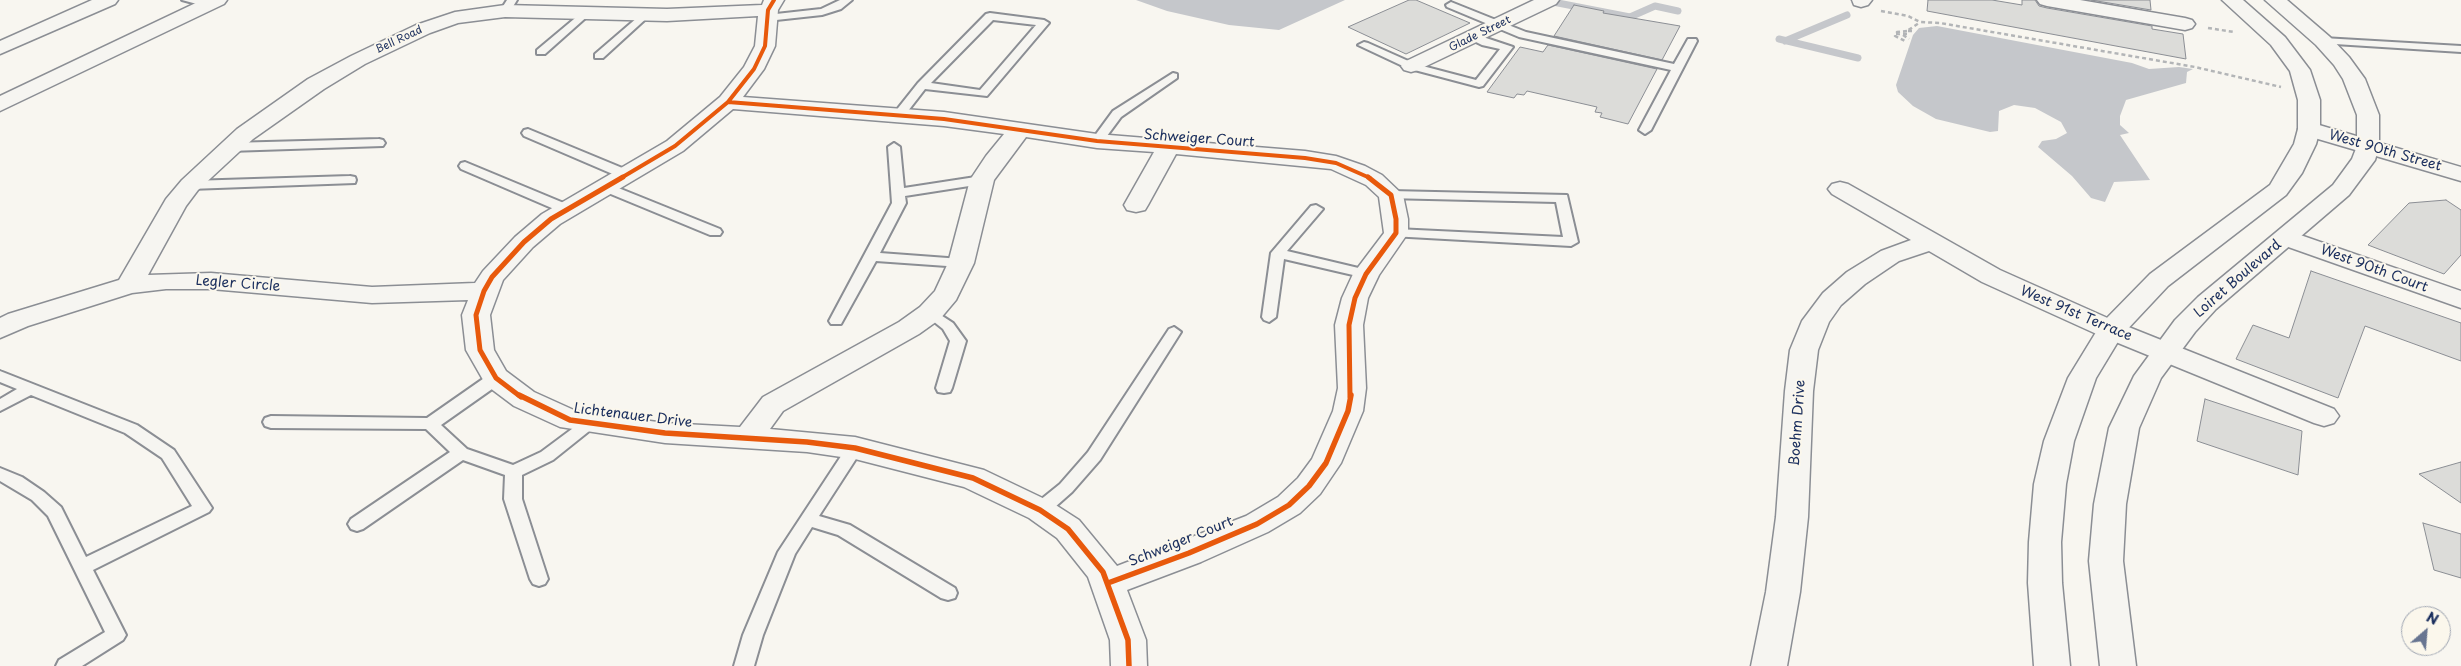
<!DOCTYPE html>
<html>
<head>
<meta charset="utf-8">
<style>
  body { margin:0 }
  #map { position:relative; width:2461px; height:666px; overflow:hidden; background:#f8f6f0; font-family:"Playpen Sans",sans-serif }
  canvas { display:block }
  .north { position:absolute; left:2401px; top:606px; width:50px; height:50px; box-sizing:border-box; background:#fbf7ec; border:1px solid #a1a7b3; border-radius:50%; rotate:27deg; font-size:14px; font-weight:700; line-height:20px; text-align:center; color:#1b2f5e }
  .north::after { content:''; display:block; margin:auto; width:18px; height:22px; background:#687591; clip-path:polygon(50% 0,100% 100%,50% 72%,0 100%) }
</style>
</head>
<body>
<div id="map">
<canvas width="2461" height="666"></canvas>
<div class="north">N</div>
</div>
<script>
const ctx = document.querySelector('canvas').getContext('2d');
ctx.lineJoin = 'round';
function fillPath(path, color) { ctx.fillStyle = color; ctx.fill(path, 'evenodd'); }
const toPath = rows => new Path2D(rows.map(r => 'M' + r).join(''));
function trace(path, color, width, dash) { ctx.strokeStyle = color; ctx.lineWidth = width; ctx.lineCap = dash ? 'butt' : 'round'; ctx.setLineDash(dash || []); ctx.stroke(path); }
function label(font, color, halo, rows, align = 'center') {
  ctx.font = font + ' "Playpen Sans",sans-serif'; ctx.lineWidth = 4; ctx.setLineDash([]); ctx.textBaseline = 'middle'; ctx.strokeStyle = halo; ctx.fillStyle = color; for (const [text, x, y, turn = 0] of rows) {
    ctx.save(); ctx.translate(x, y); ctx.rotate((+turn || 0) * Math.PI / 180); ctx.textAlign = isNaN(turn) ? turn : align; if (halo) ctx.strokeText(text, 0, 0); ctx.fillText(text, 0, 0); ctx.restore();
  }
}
fillPath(toPath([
  [1136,0,1345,0,1279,30,1229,25,1167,11],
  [1937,26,2132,63,2149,69,2179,67,2193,69,2187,72,2186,83,2126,100,2120,116,2120,125,2129,133,2120,135,2150,180,2114,182,2105,202,2091,198,2072,176,2038,147,2042,141,2056,139,2067,133,2061,122,2035,108,2014,105,1999,111,1998,131,1990,132,1936,119,1913,106,1898,92,1896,85,1913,35,1919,28]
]), '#c5c7cb');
trace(toPath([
  [1553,2,1630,17,1655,6,1678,11],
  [1779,39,1858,58],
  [1785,41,1847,15]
]), '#c5c7cb', 7);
const building = toPath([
  [1409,0,1416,0,1470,23,1406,54,1348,27,1409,0],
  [1928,0,1992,0,2022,5,2022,0,2035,0,2039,6,2047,8,2152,26,2152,29,2183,34,2186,59,1927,11,1928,0],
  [2091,0,2150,0,2151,10,2091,0],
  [1574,5,1604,11,1603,13,1680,26,1662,60,1554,36,1574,5],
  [1548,45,1657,69,1628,124,1600,117,1602,113,1595,112,1597,107,1527,91,1524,95,1517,94,1514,98,1487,92,1520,47,1543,52,1548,45],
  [2446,200,2461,210,2461,255,2444,274,2368,245,2409,203,2446,200],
  [2311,271,2461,323,2461,361,2365,326,2338,398,2236,359,2253,325,2289,338,2311,271],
  [2205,399,2302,431,2298,475,2197,441,2205,399],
  [2461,462,2461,503,2419,474,2461,462],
  [2423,523,2461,534,2461,578,2434,570,2423,523]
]);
fillPath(building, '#dcdcd9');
trace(building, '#8b8e94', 1);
const lane = toPath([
  [182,0,203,0,213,4,208,7,182,0],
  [507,0,517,0,509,13,501,13,500,11,507,0],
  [840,0,852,0,841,9,822,15,767,21,762,18,767,15,821,9,840,0],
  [1451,2,1526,32,1674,64,1688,39,1696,39,1697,41,1651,130,1645,134,1639,130,1671,70,1519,37,1447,7,1446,5,1451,2],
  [586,9,590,10,590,14,545,54,537,54,537,50,586,9],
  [645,11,649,12,649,16,603,58,595,58,595,54,645,11],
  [990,13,1044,20,1049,23,987,96,925,89,901,120,893,120,891,117,918,83,986,14,990,13],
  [993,20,1036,25,980,90,931,83,993,20],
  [1474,34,1513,47,1483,86,1479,87,1407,68,1358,45,1364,42,1368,43,1415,64,1476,80,1500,49,1482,45,1470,39,1469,37,1474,34],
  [2323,38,2461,46,2461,52,2319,43,2319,39,2323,38],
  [1173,73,1177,74,1177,78,1121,117,1101,144,1093,144,1091,141,1113,111,1173,73],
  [528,129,632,172,633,175,632,178,622,178,524,136,522,133,524,130,528,129],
  [379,139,383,140,385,143,383,146,229,151,223,147,229,143,379,139],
  [894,143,900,147,904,188,982,176,988,180,982,184,905,196,906,203,880,253,961,259,968,263,961,267,876,261,841,324,831,324,829,321,892,203,888,147,894,143],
  [465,162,571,206,573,209,566,213,561,212,461,169,459,166,461,163,465,162],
  [350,176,355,177,356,180,355,183,190,189,184,185,190,181,350,176],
  [606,183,720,229,722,232,720,235,710,235,601,190,600,187,606,183],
  [1391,191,1567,195,1578,242,1571,246,1391,236,1389,233,1391,230,1396,229,1563,237,1556,202,1386,198,1384,195,1391,191],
  [1316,205,1323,209,1287,251,1371,271,1373,274,1366,278,1284,259,1276,317,1269,322,1264,320,1262,317,1271,253,1311,206,1316,205],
  [930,308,953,323,966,341,952,388,950,392,944,393,938,392,936,388,950,341,943,329,923,313,930,308],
  [1174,327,1181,332,1100,460,1072,492,1046,515,1040,516,1034,515,1031,510,1034,505,1060,484,1088,452,1169,329,1174,327],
  [0,371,137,425,174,450,212,508,209,512,93,570,126,635,123,640,82,666,56,666,59,660,105,632,48,516,32,500,0,481,0,468,22,477,44,492,61,507,86,557,192,506,162,458,125,433,31,395,0,411,0,399,17,389,0,382,0,371],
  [496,373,502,374,504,378,502,382,441,425,467,449,513,465,541,452,584,420,590,418,596,420,598,424,553,460,522,475,522,499,548,579,545,584,539,586,533,584,530,579,504,499,505,475,463,460,363,529,357,531,351,529,348,524,351,519,450,452,426,429,271,428,265,426,263,422,265,418,271,416,427,418,490,374,496,373],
  [855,442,861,444,863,448,819,516,850,525,955,588,957,593,955,598,948,600,941,598,838,535,812,527,795,554,763,635,754,666,734,666,743,635,778,552,849,444,855,442]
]);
const street = toPath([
  [764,0,784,0,778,10,775,46,764,69,743,97,944,112,1097,134,1305,151,1336,156,1365,166,1382,175,1403,195,1408,219,1408,233,1379,275,1368,298,1363,325,1366,388,1363,411,1341,463,1320,494,1300,513,1268,532,1201,562,1127,590,1146,640,1147,666,1111,666,1110,640,1088,577,1057,538,1029,518,964,487,855,459,807,452,665,443,560,427,514,406,486,385,466,350,462,315,468,300,372,303,211,289,166,289,132,293,28,326,0,338,0,318,8,314,119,280,166,199,182,180,237,129,308,79,351,56,416,25,455,12,505,5,667,9,762,5,764,0],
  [758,16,755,46,744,67,720,97,667,141,542,214,515,237,483,271,475,283,372,287,211,273,148,275,186,206,198,190,253,139,324,89,365,64,430,33,458,23,505,17,667,21,758,16],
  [733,109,944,126,1004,134,986,156,970,180,948,263,935,291,920,307,899,322,763,397,740,427,665,423,576,411,534,392,506,371,494,350,490,315,503,280,533,247,560,224,683,151,733,109],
  [1026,137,1097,148,1154,152,1124,205,1127,210,1136,212,1145,210,1148,205,1176,154,1331,169,1366,185,1379,197,1384,233,1353,274,1342,298,1335,325,1338,388,1333,411,1312,459,1298,478,1278,497,1246,516,1117,566,1079,520,1051,502,984,470,855,437,770,429,783,411,919,334,940,319,956,300,974,263,994,180,1026,137],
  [1534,0,1559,0,1556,4,1418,70,1411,72,1404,70,1401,66,1404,62,1534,0],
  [1852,0,1872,0,1868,5,1861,7,1854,5,1852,0],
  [2037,0,2080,0,2185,18,2192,20,2195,24,2192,28,2185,30,2047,6,2040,4,2037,0],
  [2309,122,2461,167,2461,181,2301,134,2298,129,2301,124,2309,122],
  [1840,182,1848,184,2000,270,2121,324,2334,409,2339,416,2334,423,2324,426,2314,423,2101,336,1982,282,1929,251,1899,261,1865,284,1841,305,1829,322,1818,350,1813,391,1808,517,1800,592,1787,666,1751,666,1766,592,1776,517,1785,391,1790,350,1802,321,1823,293,1847,272,1881,251,1911,240,1832,194,1828,189,1832,184,1840,182],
  [2286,230,2461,291,2461,308,2277,243,2273,238,2277,233,2286,230]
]);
const secondary = toPath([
  [2222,0,2243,0,2285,37,2310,70,2320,100,2320,129,2316,144,2302,173,2286,195,2168,286,2122,335,2096,378,2074,441,2066,484,2061,542,2062,583,2070,666,2034,666,2028,583,2029,542,2034,484,2044,441,2068,378,2101,324,2150,274,2270,185,2294,144,2298,129,2298,100,2290,71,2271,45,2222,0],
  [2265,0,2287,0,2330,37,2349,57,2365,79,2379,115,2379,146,2375,160,2349,195,2216,309,2195,332,2161,378,2139,428,2126,504,2123,561,2136,666,2100,666,2089,561,2094,504,2109,428,2134,376,2175,320,2198,297,2333,185,2352,159,2357,146,2357,115,2343,79,2334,65,2316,45,2265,0]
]);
const highway = toPath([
  [92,0,118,0,115,4,0,54,0,41,92,0],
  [202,0,227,0,224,4,0,111,0,96,202,0]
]);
trace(lane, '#8b8e94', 4);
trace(street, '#8b8e94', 3);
trace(secondary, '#8b8e94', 3);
trace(highway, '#8b8e94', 3);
trace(toPath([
  [1881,11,1908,16,1920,22,1940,23,2195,67,2281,87],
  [2208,28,2234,32],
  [1907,31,1897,32,1895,36,1907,42],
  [1912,31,1907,31,1919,23],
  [1896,34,1910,34],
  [1903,35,1909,39]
]), '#b3b5b7', 2.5, [4, 3]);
fillPath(lane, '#f6f5f1');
fillPath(street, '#f6f5f1');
fillPath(secondary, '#f6f5f1');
fillPath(highway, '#f6f5f1');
trace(toPath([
  [728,102,944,119,1097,141,1305,158,1336,163,1370,178],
  [621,178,675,146,728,102,754,69,765,46,768,10,774,0]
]), '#e8590c', 4);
trace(toPath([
  [521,397,496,378,480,350,476,315,484,291,492,277,524,242,551,219,623,177],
  [1350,397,1349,325,1355,298,1366,274,1396,233,1396,219,1391,195,1368,177]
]), '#e8590c', 5);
trace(toPath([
  [519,395,570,420,665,433,807,442,855,448,973,478,1040,510,1068,529,1103,572,1128,640,1129,666],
  [1108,583,1189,553,1257,524,1289,505,1309,486,1326,463,1348,411,1351,395]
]), '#e8590c', 5.5);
label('11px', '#1b2f5e', '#fbf7ec', [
  ["Glade Street",1480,34,-26],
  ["Bell Road",399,40,-25]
]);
label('14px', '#1b2f5e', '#fbf7ec', [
  ["Schweiger Court",1199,139,4],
  ["West 90th Street",2385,151,16],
  ["West 90th Court",2374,269,20],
  ["Loiret Boulevard",2238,279,-41],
  ["Legler Circle",238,284,4],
  ["West 91st Terrace",2076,314,23],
  ["Lichtenauer Drive",633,416,7],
  ["Boehm Drive",1798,423,-86],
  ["Schweiger Court",1181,542,-22]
]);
</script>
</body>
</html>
